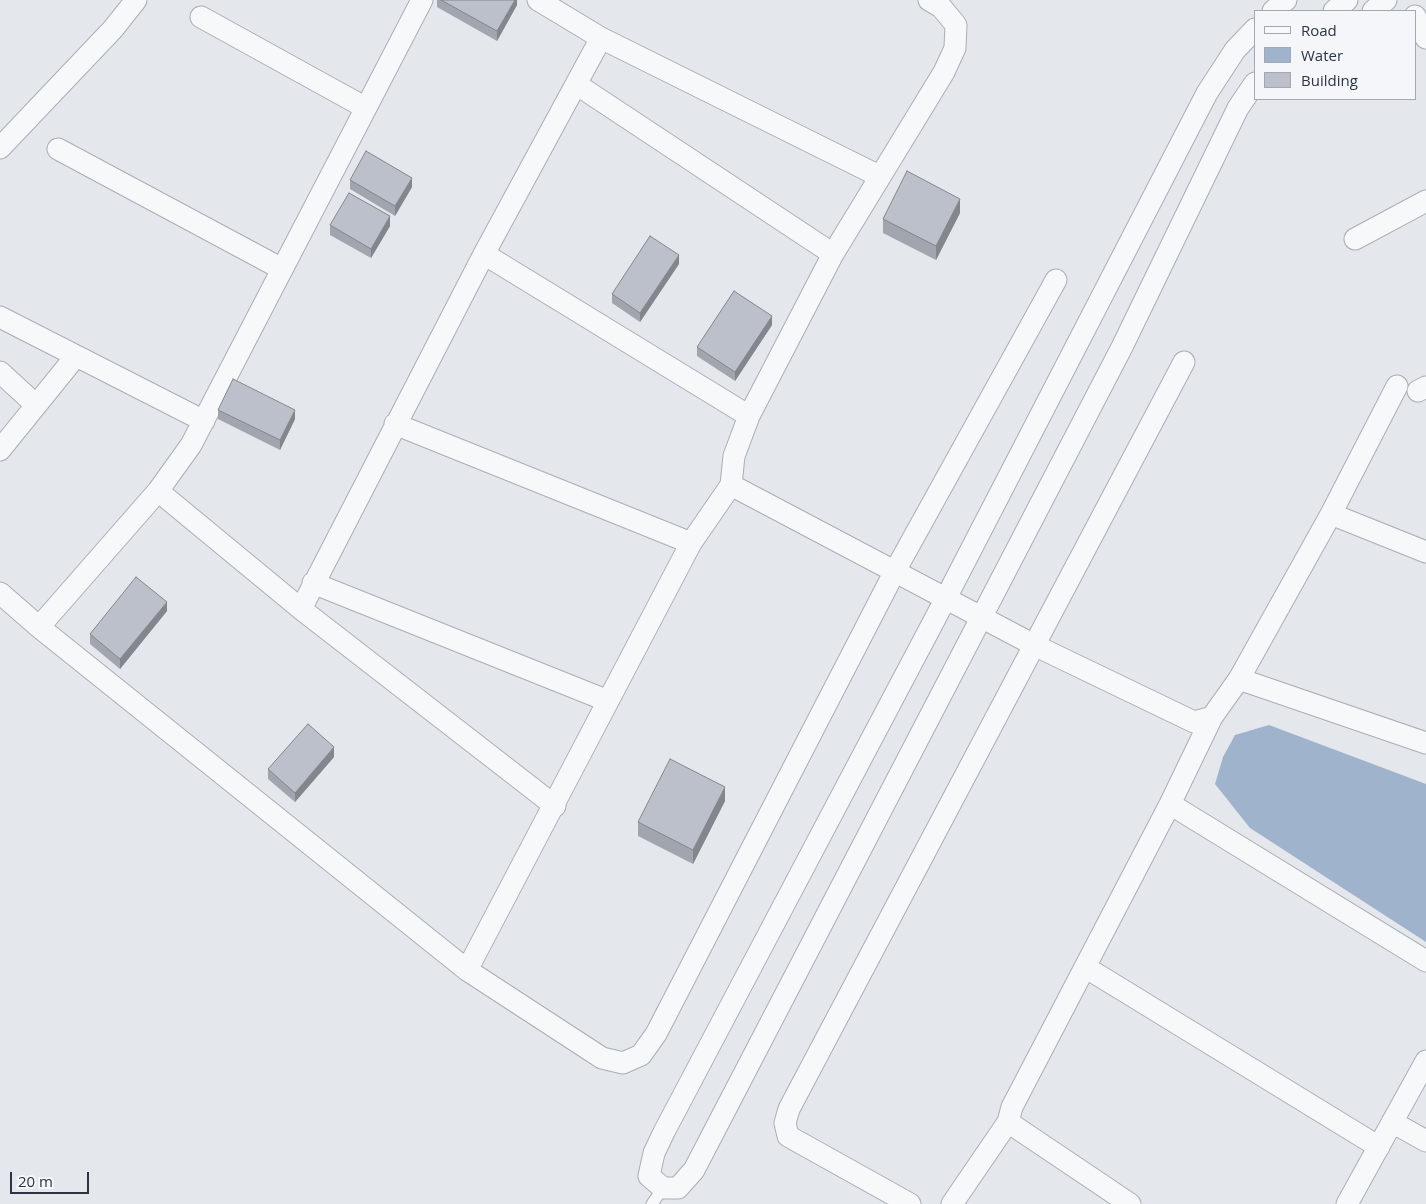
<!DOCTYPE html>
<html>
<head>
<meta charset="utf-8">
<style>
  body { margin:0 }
  #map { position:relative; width:1426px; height:1204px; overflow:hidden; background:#e4e7ec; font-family:"Open Sans",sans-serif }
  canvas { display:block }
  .legend { position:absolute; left:1254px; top:10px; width:162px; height:90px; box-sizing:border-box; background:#f4f6f9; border:1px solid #a4a8b1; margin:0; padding:6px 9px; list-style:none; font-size:15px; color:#2b3445 }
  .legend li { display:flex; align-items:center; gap:10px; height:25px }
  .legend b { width:25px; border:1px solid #a4a8b1 }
  .scale { position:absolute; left:10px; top:1172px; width:79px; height:22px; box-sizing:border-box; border:2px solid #2b3445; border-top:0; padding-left:6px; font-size:15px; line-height:18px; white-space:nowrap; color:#2b3445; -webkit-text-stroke:4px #f4f6f9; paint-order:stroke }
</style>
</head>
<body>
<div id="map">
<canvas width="1426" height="1204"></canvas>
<ul class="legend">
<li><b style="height:6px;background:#f7f8fa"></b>Road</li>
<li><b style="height:14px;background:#9fb4cc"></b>Water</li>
<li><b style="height:14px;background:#bbc0ca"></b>Building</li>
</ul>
<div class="scale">20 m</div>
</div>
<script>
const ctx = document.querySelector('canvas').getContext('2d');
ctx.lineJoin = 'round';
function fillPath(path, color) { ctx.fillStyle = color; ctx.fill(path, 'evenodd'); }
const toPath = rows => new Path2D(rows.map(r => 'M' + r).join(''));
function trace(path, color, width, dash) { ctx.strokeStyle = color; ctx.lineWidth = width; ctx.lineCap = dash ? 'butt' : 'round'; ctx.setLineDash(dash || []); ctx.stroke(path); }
fillPath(toPath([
  [1269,725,1426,784,1426,942,1250,828,1215,784,1223,757,1235,735]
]), '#9fb4cc');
const lane = toPath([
  [652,1204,663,1188]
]);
const street = toPath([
  [538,0,601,38,879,176],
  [929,0,941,7,956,25,955,48,944,72,833,254,749,416,734,456,731,485,1034,645,1194,722,1212,717,1239,679,1331,514,1397,386],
  [1273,11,1286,0],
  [1334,11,1347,0],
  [1373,11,1386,0],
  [1415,16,1426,38],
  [201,17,366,108],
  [1255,29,1235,50,1207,93,946,598,664,1132,654,1153,649,1176,663,1188,678,1188,694,1170,1122,347,1238,108,1255,83],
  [576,84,833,254],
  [0,148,113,29,136,0],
  [58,149,282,269],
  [1355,239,1426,201],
  [484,254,749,416],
  [0,317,204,421],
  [0,372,36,405],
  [1418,391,1426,387],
  [395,424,691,543],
  [0,450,76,356],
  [158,491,301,609,555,806],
  [1331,514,1426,552],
  [313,583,608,701],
  [0,593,39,627,467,970,602,1058,623,1063,641,1055,656,1034,895,571,1056,280],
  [301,609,484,254,601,38],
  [39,627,158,491,191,445,422,0],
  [1239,679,1426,743],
  [1170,804,1426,961],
  [1085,967,1379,1147],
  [467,970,691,543,731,485],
  [1392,1122,1426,1141],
  [910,1204,788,1136,785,1123,789,1109,1184,362],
  [952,1204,1008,1122],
  [1130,1204,1008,1122,1012,1107,1170,804,1212,717],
  [1347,1204,1426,1061]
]);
trace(lane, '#a9aeb7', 13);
trace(street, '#a9aeb7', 23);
trace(lane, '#f7f8fa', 11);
trace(street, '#f7f8fa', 21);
fillPath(toPath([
  [437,0,517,0,517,5,497,41,437,7],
  [350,180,412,187,395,216,350,189],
  [960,213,936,260,883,233,883,219],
  [330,225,390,226,371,258,330,235],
  [679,264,640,322,612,303,612,294],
  [772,325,735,381,697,356,697,347],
  [218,410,295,419,280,450,218,419],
  [167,611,120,669,90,644,90,634],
  [334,757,295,802,268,779,268,769],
  [725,801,693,864,638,836,638,822]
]), '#a1a5ae');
fillPath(toPath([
  [515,0,517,0,517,5,497,41,497,31],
  [412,178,412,187,395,216,395,206],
  [960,199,960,213,936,260,936,246],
  [390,216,390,226,371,258,371,249],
  [679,255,679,264,640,322,640,313],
  [772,316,772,325,735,381,735,372],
  [295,410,295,419,280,450,280,440],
  [167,602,167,611,120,669,120,659],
  [334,747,334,757,295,802,295,793],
  [725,787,725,801,693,864,693,850]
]), '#83868d');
const building = toPath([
  [441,0,515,0,497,31,441,0],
  [366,151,412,178,395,206,350,180,366,151],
  [907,171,960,199,936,246,883,219,907,171],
  [349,193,390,216,371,249,330,225,349,193],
  [650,236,679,255,640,313,612,294,650,236],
  [734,291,772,316,735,372,697,347,734,291],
  [233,379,295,410,280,440,218,410,233,379],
  [136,577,167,602,120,659,90,634,136,577],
  [308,724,334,747,295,793,268,769,308,724],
  [670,759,725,787,693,850,638,822,670,759]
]);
fillPath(building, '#bbc0ca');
trace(building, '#83868d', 1);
</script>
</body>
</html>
